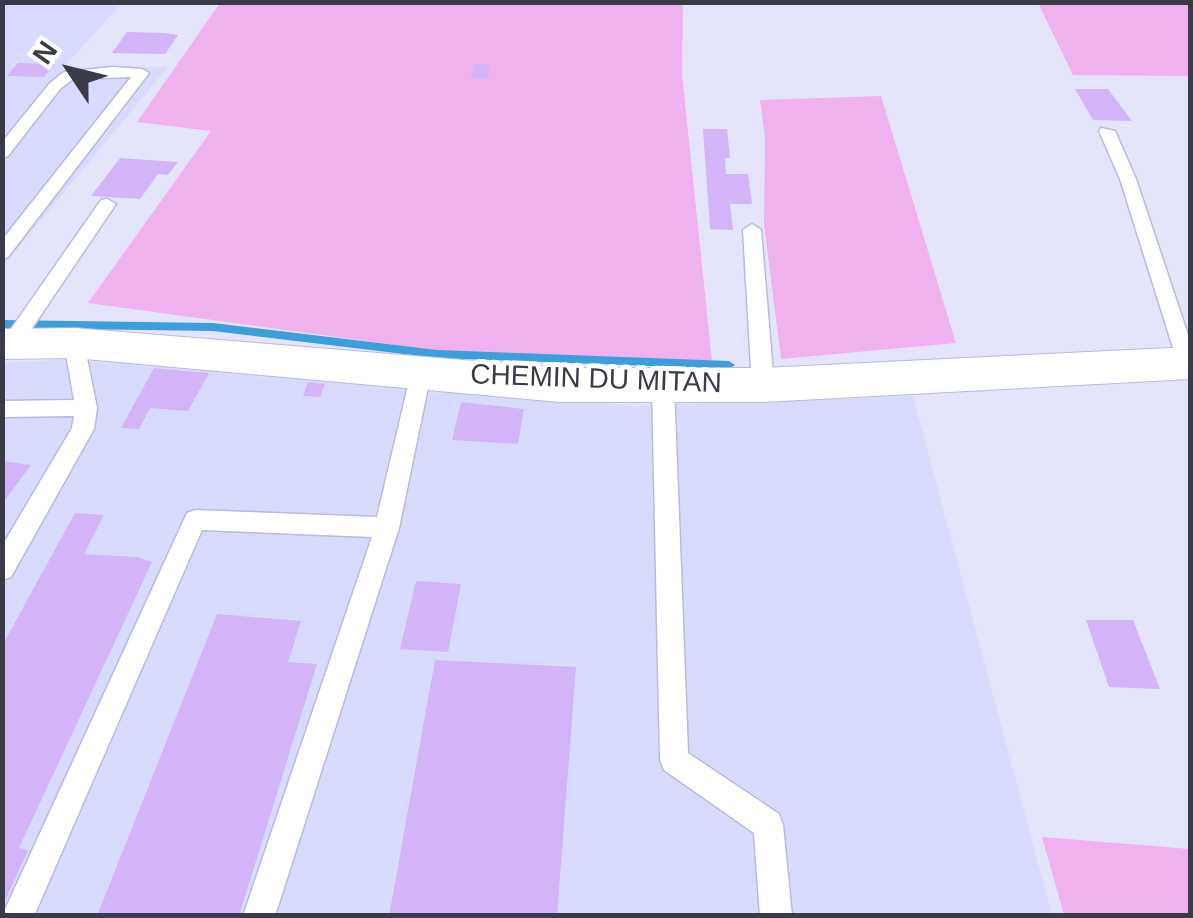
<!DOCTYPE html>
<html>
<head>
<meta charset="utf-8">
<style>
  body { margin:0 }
  #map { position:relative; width:1193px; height:918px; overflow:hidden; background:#e4e5fb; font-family:Arial,sans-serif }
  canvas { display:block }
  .frame { position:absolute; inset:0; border:5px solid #3a3a49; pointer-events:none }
  .north { position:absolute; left:20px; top:20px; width:100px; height:100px; -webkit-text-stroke:8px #fff; paint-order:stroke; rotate:305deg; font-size:28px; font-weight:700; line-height:40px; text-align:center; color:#3a3a49 }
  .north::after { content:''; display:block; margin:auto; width:35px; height:45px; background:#3a3a49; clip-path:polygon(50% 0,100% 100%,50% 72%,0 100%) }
</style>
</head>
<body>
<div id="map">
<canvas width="1193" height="918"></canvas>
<div class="frame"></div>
<div class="north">N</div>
</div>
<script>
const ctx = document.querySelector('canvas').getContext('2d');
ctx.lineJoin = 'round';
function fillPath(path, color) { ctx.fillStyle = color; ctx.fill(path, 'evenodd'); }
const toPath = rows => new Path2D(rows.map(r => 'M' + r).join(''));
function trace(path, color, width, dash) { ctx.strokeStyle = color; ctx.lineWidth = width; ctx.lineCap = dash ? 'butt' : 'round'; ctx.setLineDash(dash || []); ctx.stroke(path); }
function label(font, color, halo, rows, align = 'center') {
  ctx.font = font + ' Arial,sans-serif'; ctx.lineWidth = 10; ctx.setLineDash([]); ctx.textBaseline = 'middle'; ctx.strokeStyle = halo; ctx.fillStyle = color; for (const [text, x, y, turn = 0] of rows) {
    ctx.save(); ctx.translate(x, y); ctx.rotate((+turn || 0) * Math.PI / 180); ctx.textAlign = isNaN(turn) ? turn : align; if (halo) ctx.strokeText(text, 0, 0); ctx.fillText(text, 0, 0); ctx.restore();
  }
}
fillPath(toPath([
  [3,3,122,3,63,68,168,67,3,266],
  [58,360,311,374,631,406,913,396,1052,915,3,916,3,363]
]), '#d9dbfe');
fillPath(toPath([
  [220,3,683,3,682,74,712,361,439,351,88,303,211,131,137,122],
  [1038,3,1190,3,1190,76,1073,75],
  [881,96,956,343,781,359,764,224,765,138,760,100],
  [1042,837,1190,849,1190,915,1064,915]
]), '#f0b1ef');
fillPath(toPath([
  [2,320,213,323,437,350,729,361,735,365,729,369,437,358,213,331,2,328,2,320]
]), '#3a9fda');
fillPath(toPath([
  [127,32,165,33,178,35,165,54,112,53],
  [18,63,55,64,44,77,7,76],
  [474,64,490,65,487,79,471,78],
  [1075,89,1108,89,1132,121,1093,120],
  [703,129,727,129,730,158,725,158,726,174,748,174,752,204,730,204,733,230,710,229],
  [120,158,178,162,168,175,158,174,140,199,91,196],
  [154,368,209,373,188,411,150,408,139,429,121,428],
  [308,382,325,384,320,397,303,396],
  [461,402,524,409,518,444,452,440],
  [2,461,31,465,2,504],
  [75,513,104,515,84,554,137,557,152,562,19,848,28,851,2,907,2,646],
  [416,581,461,584,448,652,400,649],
  [217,614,301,621,288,662,317,664,239,916,97,916],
  [1086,620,1133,620,1160,689,1109,687],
  [435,660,576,667,557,916,389,916]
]), '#d3b4f9');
const service = toPath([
  [113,67,142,69,149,73,8,257,2,259,2,240,131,77,73,79,60,89,8,156,2,158,2,142,50,83,64,72,113,67],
  [1101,128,1115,131,1136,179,1190,341,1190,377,1180,370,1120,179,1099,131,1101,128],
  [107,199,116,204,18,349,4,349,4,339,101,200,107,199],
  [752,224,761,230,774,385,763,393,752,385,743,230,752,224],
  [74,336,84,343,97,408,94,429,11,577,2,580,2,546,72,428,74,416,2,417,2,401,74,400,64,343,74,336],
  [421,365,431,373,399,528,275,916,243,916,372,537,202,530,34,916,2,916,187,513,195,510,377,517,411,373,421,365],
  [663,377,674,385,688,753,779,814,783,825,792,916,760,916,754,833,664,770,660,760,652,385,663,377]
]);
const minor = toPath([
  [74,328,560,368,763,368,1190,347,1190,379,763,402,560,402,74,358,2,359,2,329,74,328]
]);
trace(service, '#b9bbde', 3);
trace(minor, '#b9bbde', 2);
fillPath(service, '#fff');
fillPath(minor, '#fff');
label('28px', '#3a3a49', '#fff', [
  ["CHEMIN DU MITAN",596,380,2]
]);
</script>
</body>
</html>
